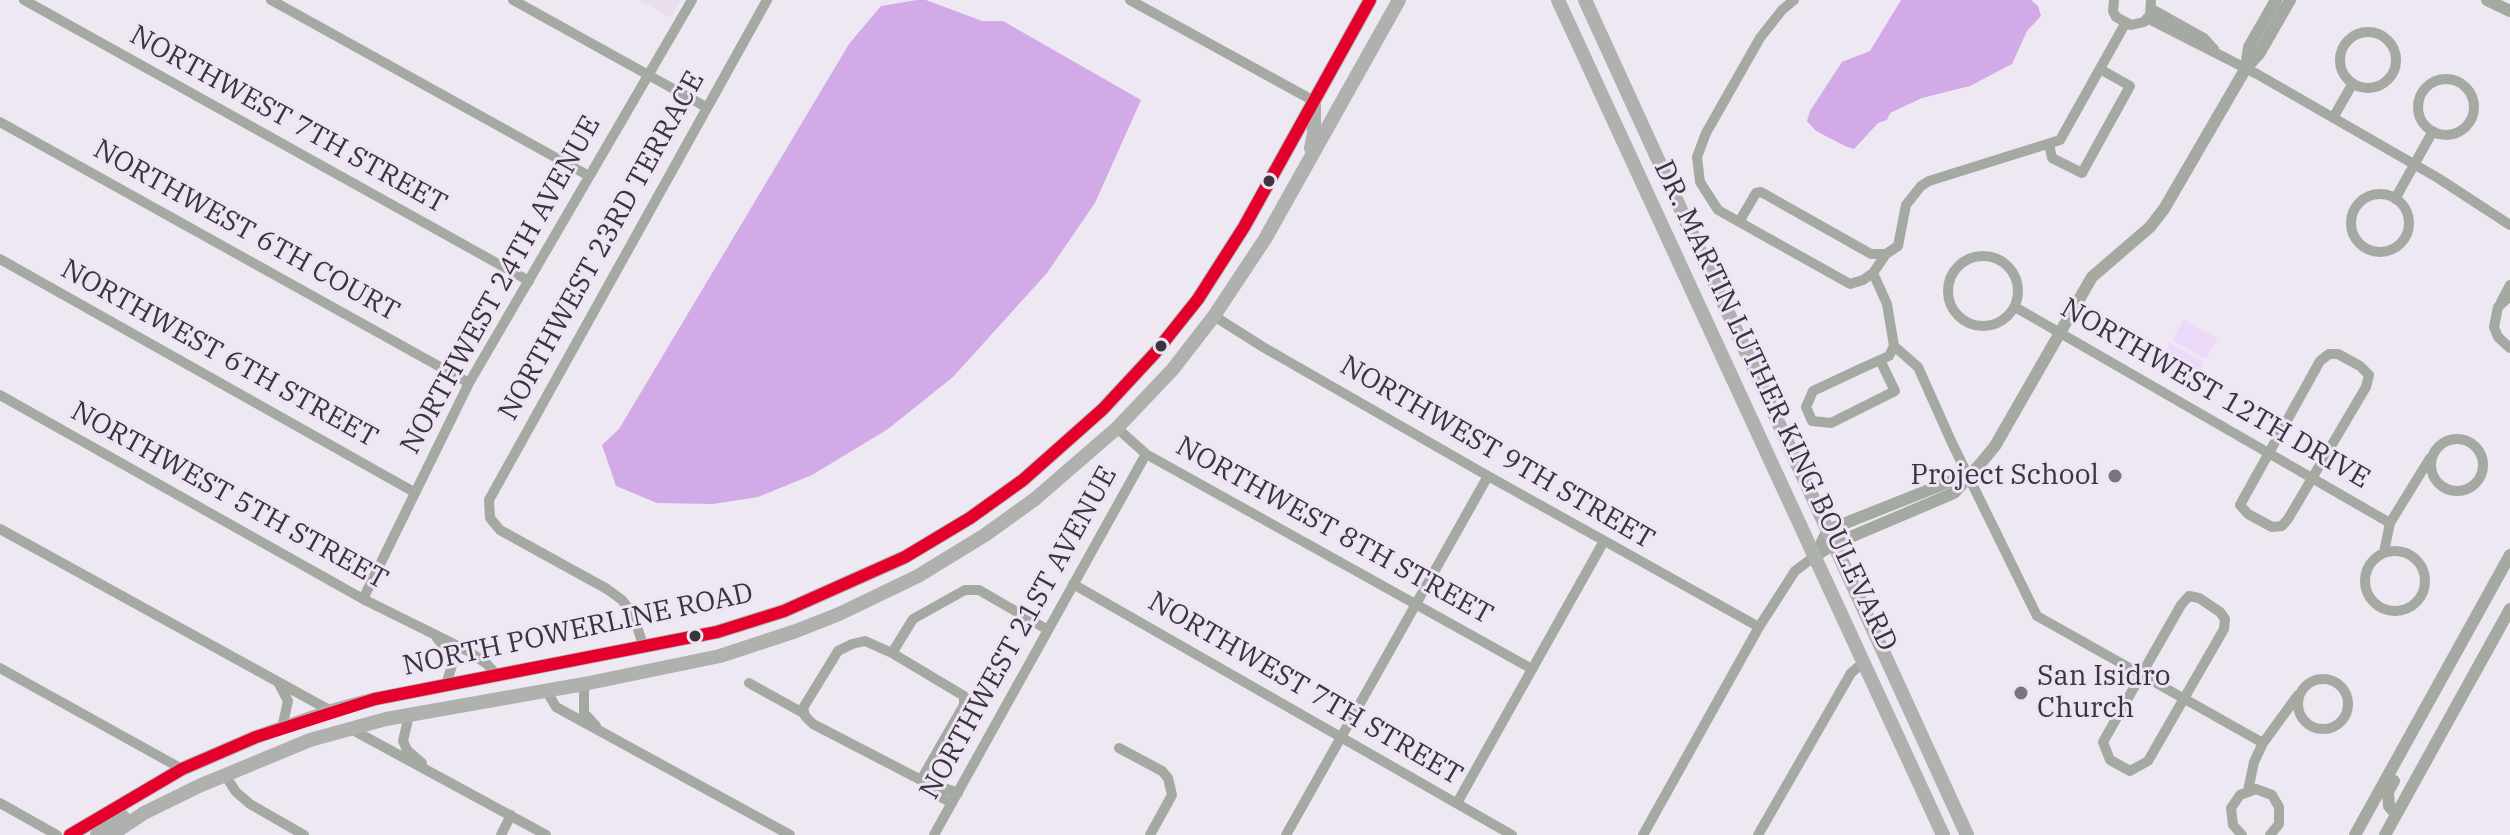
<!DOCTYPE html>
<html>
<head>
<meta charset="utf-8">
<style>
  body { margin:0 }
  canvas { display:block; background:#ede8f1 }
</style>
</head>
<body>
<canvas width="2510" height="835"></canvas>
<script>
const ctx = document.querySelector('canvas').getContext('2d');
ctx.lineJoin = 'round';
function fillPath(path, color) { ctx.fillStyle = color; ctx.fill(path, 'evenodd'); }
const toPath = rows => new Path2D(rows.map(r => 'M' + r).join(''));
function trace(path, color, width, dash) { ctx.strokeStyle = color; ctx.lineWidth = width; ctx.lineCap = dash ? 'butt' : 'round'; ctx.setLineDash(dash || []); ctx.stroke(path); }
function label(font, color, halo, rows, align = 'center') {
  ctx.font = font + ' "IBM Plex Serif",serif'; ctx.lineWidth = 6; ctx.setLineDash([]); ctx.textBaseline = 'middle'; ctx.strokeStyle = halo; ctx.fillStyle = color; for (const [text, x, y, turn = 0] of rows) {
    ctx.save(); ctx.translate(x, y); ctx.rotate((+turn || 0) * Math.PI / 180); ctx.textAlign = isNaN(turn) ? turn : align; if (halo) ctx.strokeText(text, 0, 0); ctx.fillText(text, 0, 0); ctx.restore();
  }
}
fillPath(toPath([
  [639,0,680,0,671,18]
]), '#e8deee');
fillPath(toPath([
  [2184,319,2218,339,2206,359,2172,340],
  [2170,343,2204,363,2193,383,2158,364]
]), '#edd9f9');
fillPath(toPath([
  [917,0,926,0,982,21,1003,21,1141,100,1095,203,1047,273,953,377,888,429,812,475,758,497,713,504,657,503,616,486,602,445,619,429,849,44,881,6],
  [1901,0,2031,0,2038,6,2041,16,2027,31,2012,64,1970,86,1922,98,1890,113,1887,120,1878,123,1854,149,1845,146,1816,131,1807,121,1810,111,1842,62,1870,51]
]), '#d2aae7');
trace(toPath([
  [24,0,529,281],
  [271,0,589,176],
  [513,0,706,107],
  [1130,0,1314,101],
  [1794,0,1782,10,1760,38,1706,133,1697,157,1700,182,1718,210,1850,284,1863,280,1873,273,1886,254],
  [2114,0,2113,11,2116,17,2131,25,2144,22,2150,15,2151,0],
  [2152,9,2204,38,2214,49],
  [2147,18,2257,74,2438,178,2510,225],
  '2340 60a28 28 0 1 1 56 0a28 28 0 1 1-56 0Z',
  '2418 107a28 28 0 1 1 56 0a28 28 0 1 1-56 0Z',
  [2333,118,2353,83],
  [0,122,469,383],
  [2049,144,2052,158,2082,173,2130,86,2100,69],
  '2351 223a29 29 0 1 1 58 0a29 29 0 1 1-58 0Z',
  [2395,199,2433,131],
  [1739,222,1756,193,1761,192,1871,254,1886,254,1898,246,1906,205,1921,186,1929,181,2060,140,2125,24],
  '1948 291a35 35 0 1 1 70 0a35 35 0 1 1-70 0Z',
  [0,259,414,492],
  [1873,273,1887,304,1894,346,1889,356,1880,360,1860,369,1813,391,1806,407,1812,421,1831,423,1895,391,1880,360],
  [2510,296,2498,307,2494,327,2498,337,2510,348],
  [2501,302,2510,285],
  [2015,307,2390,523],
  [1214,316,1263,347,1488,476,1759,627],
  [1894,346,1918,367,1952,443,2037,616,2263,743],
  [2329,354,2338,354,2360,366,2369,375,2366,387,2288,519,2282,526,2272,527,2248,514,2240,505,2320,361,2329,354],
  [0,395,363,599,468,651,487,664,497,675],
  [1117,428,1146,454,1532,669],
  '2431 465a26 26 0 1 1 52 0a26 26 0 1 1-52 0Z',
  [0,529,331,711],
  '2365 581a30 30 0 1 1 60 0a30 30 0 1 1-60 0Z',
  [2384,552,2390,523,2430,458],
  [1073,584,1512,835],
  [2189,596,2199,598,2220,612,2225,619,2224,629,2148,761,2130,771,2110,760,2103,742,2181,605,2189,596],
  [363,599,469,383,692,0],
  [437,638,450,654,452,665,446,685],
  [644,648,633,614,622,600,607,589,500,530,490,518,489,500,767,0],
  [892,653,964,696,964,705,921,780],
  [0,668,182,769],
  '2298 704a25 25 0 1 1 50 0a25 25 0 1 1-50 0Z',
  [749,683,803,713],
  [279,684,288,701,282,728],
  [584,684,584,713,596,726],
  [546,690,556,707,790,835],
  [409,715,403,741,407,750,422,763],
  [351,729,546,835],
  [1119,748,1162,771,1168,778,1172,795,1150,835],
  [225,775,236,792,250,804,304,835],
  [921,780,930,791,952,803],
  [2248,791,2254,762,2263,743,2298,695],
  [958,793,921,780,813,724,805,716,803,708,838,651,852,644,865,641,892,653,913,619,965,590,979,590,1048,630],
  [0,803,57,835],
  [1457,803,1604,541],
  [501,835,511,815],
  [934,835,1146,454],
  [1286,835,1488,476],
  [1643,835,1759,627,1795,571,1815,556],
  [1758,835,1851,673,1864,662],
  [2242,835,2233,825,2231,808,2240,795,2256,789,2272,795,2279,807,2279,824,2270,835]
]), '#a4a9a2', 10);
trace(toPath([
  [2487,0,2510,11],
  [2246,68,2249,47,2276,0],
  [1815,556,1834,544,1954,493,1981,463,1995,446,2092,277,2150,227,2164,209,2246,68,2259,54,2290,0],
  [1815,556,1828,530,1969,474],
  [2394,781,2388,792,2389,806,2396,814],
  [2355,835,2510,555],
  [2385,835,2510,609]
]), '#a4a9a2', 12);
trace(toPath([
  [1558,0,1943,835],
  [1585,0,1967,835],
  [1311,148,1314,134,1314,102],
  [70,835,182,769,256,737,331,711,375,699,717,632,784,611,905,557,970,518,1023,480,1103,409,1155,353,1198,299,1244,227,1370,0],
  [97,835,123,817],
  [111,835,144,813,199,786,310,740,386,719,584,684,720,656,796,631,839,614,918,576,985,535,1035,499,1117,428,1173,369,1214,316,1265,239,1399,0]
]), '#aeb1ae', 14);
trace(toPath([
  [70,835,182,769,256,737,375,699,717,632,784,611,905,557,970,518,1023,480,1103,409,1155,353,1198,299,1244,227,1370,0]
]), '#e4002b', 12);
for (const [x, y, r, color] of [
  [1269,181,7,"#39353b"],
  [1161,346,7,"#39353b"],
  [2115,476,8,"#78747b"],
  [695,636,7,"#39353b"],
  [2021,693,8,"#78747b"]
]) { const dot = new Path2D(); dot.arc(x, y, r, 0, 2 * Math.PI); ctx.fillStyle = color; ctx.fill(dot); trace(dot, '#eee4f5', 3); }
label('28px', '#39353b', '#eee4f5', [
  ["NORTHWEST 7TH STREET",288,120,29],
  ["NORTHWEST 6TH COURT",246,231,29],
  ["NORTHWEST 23RD TERRACE",602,246,-61],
  ["NORTHWEST 24TH AVENUE",501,285,-61],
  ["NORTHWEST 6TH STREET",219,354,29],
  ["NORTHWEST 12TH DRIVE",2215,394,30],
  ["DR. MARTIN LUTHER KING BOULEVARD",1775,406,65],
  ["NORTHWEST 9TH STREET",1497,453,30],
  ["NORTHWEST 5TH STREET",229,496,29],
  ["NORTHWEST 8TH STREET",1334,531,29],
  ["NORTH POWERLINE ROAD",578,630,-12],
  ["NORTHWEST 21ST AVENUE",1019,633,-61],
  ["NORTHWEST 7TH STREET",1305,689,30]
]);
label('28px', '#39353b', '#eee4f5', [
  ["Project School",2099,476],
  ["San Isidro",2037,677,"left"],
  ["Church",2037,709,"left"]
], 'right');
</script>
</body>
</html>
